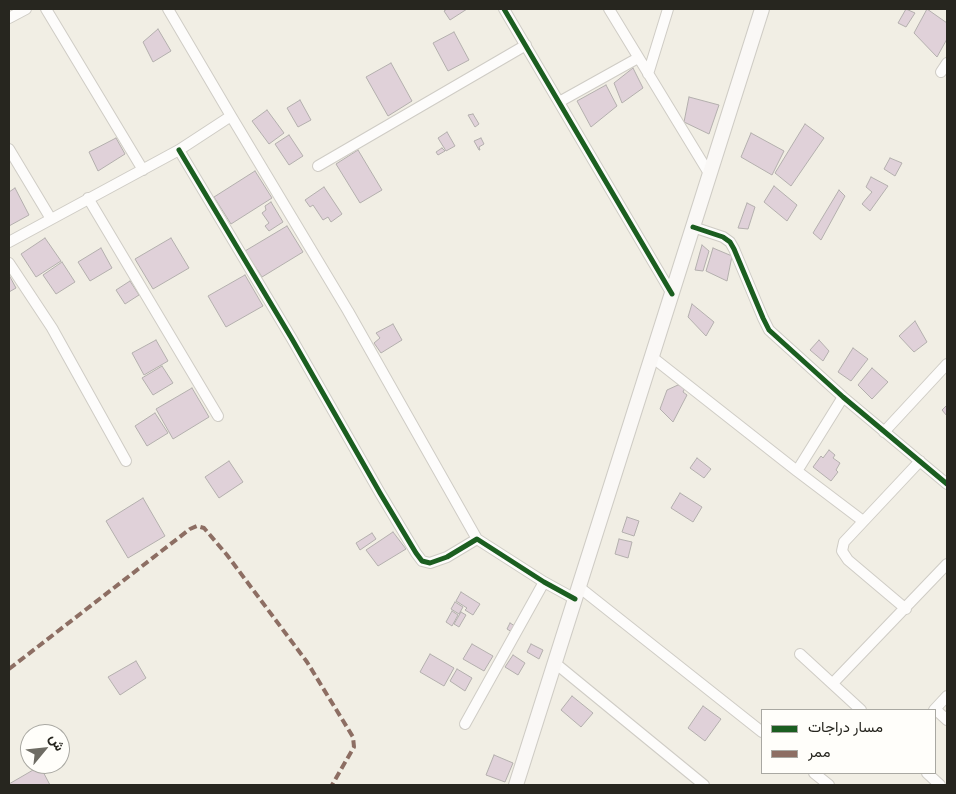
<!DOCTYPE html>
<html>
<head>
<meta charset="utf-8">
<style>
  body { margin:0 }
  #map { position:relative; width:956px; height:794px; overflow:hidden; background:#f1eee4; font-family:Ubuntu,Vazirmatn,sans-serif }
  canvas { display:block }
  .frame { position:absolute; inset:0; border:10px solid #27261f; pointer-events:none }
  .legend { position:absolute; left:761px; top:709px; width:175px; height:65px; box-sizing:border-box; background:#fffefa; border:1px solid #a9a8a2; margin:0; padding:6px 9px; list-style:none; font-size:15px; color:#27261f }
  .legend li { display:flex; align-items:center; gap:10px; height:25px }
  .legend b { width:25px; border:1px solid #a9a8a2 }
  .north { position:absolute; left:20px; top:724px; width:50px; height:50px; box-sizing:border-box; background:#fffefa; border:1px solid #a9a8a2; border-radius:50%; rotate:62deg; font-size:14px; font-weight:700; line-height:20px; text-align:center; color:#27261f }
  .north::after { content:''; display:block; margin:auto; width:18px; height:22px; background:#6e6c64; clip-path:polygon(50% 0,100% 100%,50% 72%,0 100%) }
</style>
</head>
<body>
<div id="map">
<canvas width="956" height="794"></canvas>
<div class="frame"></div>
<ul class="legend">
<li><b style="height:6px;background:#1b5e20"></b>مسار دراجات</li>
<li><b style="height:6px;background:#8d6e63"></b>ممر</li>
</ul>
<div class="north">ش</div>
</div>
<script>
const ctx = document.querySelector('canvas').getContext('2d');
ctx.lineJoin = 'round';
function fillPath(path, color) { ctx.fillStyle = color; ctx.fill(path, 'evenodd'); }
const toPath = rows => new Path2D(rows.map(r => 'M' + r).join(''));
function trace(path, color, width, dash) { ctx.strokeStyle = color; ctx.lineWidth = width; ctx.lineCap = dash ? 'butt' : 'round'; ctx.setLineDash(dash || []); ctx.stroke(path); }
const building = toPath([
  [447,9,467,9,450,20,444,11,447,9],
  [906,9,915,13,906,27,898,23,906,9],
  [927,9,947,23,947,39,937,57,914,33,927,9],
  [158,29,171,51,153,62,143,42,158,29],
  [454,32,469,60,448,71,433,43,454,32],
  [391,63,412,101,388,116,366,77,391,63],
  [633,68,643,88,622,103,614,83,633,68],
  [606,85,617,106,591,127,577,101,606,85],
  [689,97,719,105,709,134,684,122,689,97],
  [300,100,311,120,298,127,287,108,300,100],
  [267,110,284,133,269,144,252,121,267,110],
  [473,114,479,124,475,127,468,115,473,114],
  [805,124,824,138,791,186,775,173,805,124],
  [447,132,455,146,446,151,438,138,447,132],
  [751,133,784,151,772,175,741,157,751,133],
  [289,135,303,156,289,165,275,144,289,135],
  [116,138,125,154,98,171,89,152,116,138],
  [481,138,484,144,479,147,480,150,479,150,474,141,481,138],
  [442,148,445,151,438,155,436,152,442,148],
  [358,150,382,190,360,203,336,164,358,150],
  [890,158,902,163,895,176,884,169,890,158],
  [255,171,272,198,231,224,214,197,255,171],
  [871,177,888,186,870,211,862,204,872,192,866,187,871,177],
  [774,186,797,205,787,221,764,202,774,186],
  [324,187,342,214,331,222,328,217,323,220,313,205,310,207,305,200,324,187],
  [15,188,29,215,9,226,9,192,15,188],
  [839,190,845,196,821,240,813,233,839,190],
  [271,202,283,222,269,231,265,226,269,223,262,213,266,210,265,206,271,202],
  [747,203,755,207,748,229,738,228,747,203],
  [287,226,303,252,262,277,245,251,287,226],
  [45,238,61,261,36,277,21,254,45,238],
  [171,238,189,268,153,289,135,259,171,238],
  [702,245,709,251,703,271,695,270,702,245],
  [101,248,112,268,90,281,78,262,101,248],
  [713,248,732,256,727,281,706,271,713,248],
  [62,262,75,282,56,294,43,275,62,262],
  [9,275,16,288,9,292,9,275],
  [245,275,263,306,226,327,208,296,245,275],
  [130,281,139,295,125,304,116,290,130,281],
  [692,304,714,322,706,336,688,317,692,304],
  [915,321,927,342,914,352,899,336,915,321],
  [393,324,402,340,381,353,374,343,380,338,376,333,393,324],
  [156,340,168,361,144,375,132,353,156,340],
  [819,340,829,351,823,361,810,350,819,340],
  [853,348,868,359,851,381,838,372,853,348],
  [162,366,173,383,153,395,142,378,162,366],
  [872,368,888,382,872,399,858,385,872,368],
  [678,385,685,388,683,392,687,395,673,422,660,409,667,390,678,385],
  [192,388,209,417,173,439,156,409,192,388],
  [947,405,947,416,942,410,947,405],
  [155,413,168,433,147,446,135,426,155,413],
  [829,450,835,455,833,458,840,463,836,470,838,472,831,481,813,467,821,456,823,458,829,450],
  [697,458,711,469,704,478,690,468,697,458],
  [229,461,243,482,219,498,205,477,229,461],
  [680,493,702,507,693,522,671,508,680,493],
  [143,498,165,536,128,558,106,521,143,498],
  [627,517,639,521,634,536,622,532,627,517],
  [393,532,406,549,378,566,366,550,393,532],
  [372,533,376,539,360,550,356,543,372,533],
  [619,539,632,542,628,558,615,554,619,539],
  [461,592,480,604,473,615,465,610,467,608,456,601,461,592],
  [455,602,463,607,459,614,451,609,455,602],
  [452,611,458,615,452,626,446,622,452,611],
  [461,612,466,615,459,627,454,624,461,612],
  [510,623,515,626,512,632,507,629,510,623],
  [472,644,493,656,484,671,463,659,472,644],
  [531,644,543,650,539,659,527,652,531,644],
  [430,654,454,668,444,686,420,672,430,654],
  [513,655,525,663,518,675,505,667,513,655],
  [136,661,146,678,120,695,108,677,136,661],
  [457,669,472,678,465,691,450,681,457,669],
  [572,696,593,713,581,727,561,710,572,696],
  [703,706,721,719,705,741,688,728,703,706],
  [494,755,513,763,505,782,486,775,494,755],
  [40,766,50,785,9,785,9,784,40,766]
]);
fillPath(building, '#e0d1d9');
trace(building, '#b3afad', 1);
const street = toPath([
  [46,9,143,170],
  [168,9,231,116,348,311,477,539],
  [504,9,672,294],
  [609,9,710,175],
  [9,18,26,9],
  [941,72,947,63],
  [648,74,668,9],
  [559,102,638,58],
  [9,149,51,219],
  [179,150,292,339,380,493,416,553,422,561,430,563,447,557,477,539,544,582,575,599],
  [318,166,526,45],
  [88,198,218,416],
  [693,227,723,237,730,242,734,249,763,318,769,330,843,397,947,484],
  [9,242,179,150,231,116],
  [9,263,52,328,126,461],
  [652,357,797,471],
  [843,397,797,471,863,521],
  [884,432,947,364],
  [579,587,762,732],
  [906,609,848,560,842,551,844,542,920,461],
  [800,654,861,710],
  [555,663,704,785],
  [833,683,947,564],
  [935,709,947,720],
  [934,710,947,696],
  [465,724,544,582],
  [814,773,829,785],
  [927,773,940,785]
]);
const secondary = toPath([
  [516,785,762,9]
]);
trace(street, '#cfccc5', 12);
trace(secondary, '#cfccc5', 16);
trace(street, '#fdfcfb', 10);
trace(secondary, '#faf8f6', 14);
trace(toPath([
  [9,669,190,529,197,526,204,528,227,555,307,662,353,737,354,747,332,785]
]), '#8d6e63', 4, [8, 4]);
trace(toPath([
  [504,9,672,294],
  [179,150,292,339,380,493,416,553,422,561,430,563,447,557,477,539,544,582,575,599],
  [693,227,723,237,730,242,734,249,763,318,769,330,843,397,947,484]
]), '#1b5e20', 5);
</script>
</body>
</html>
